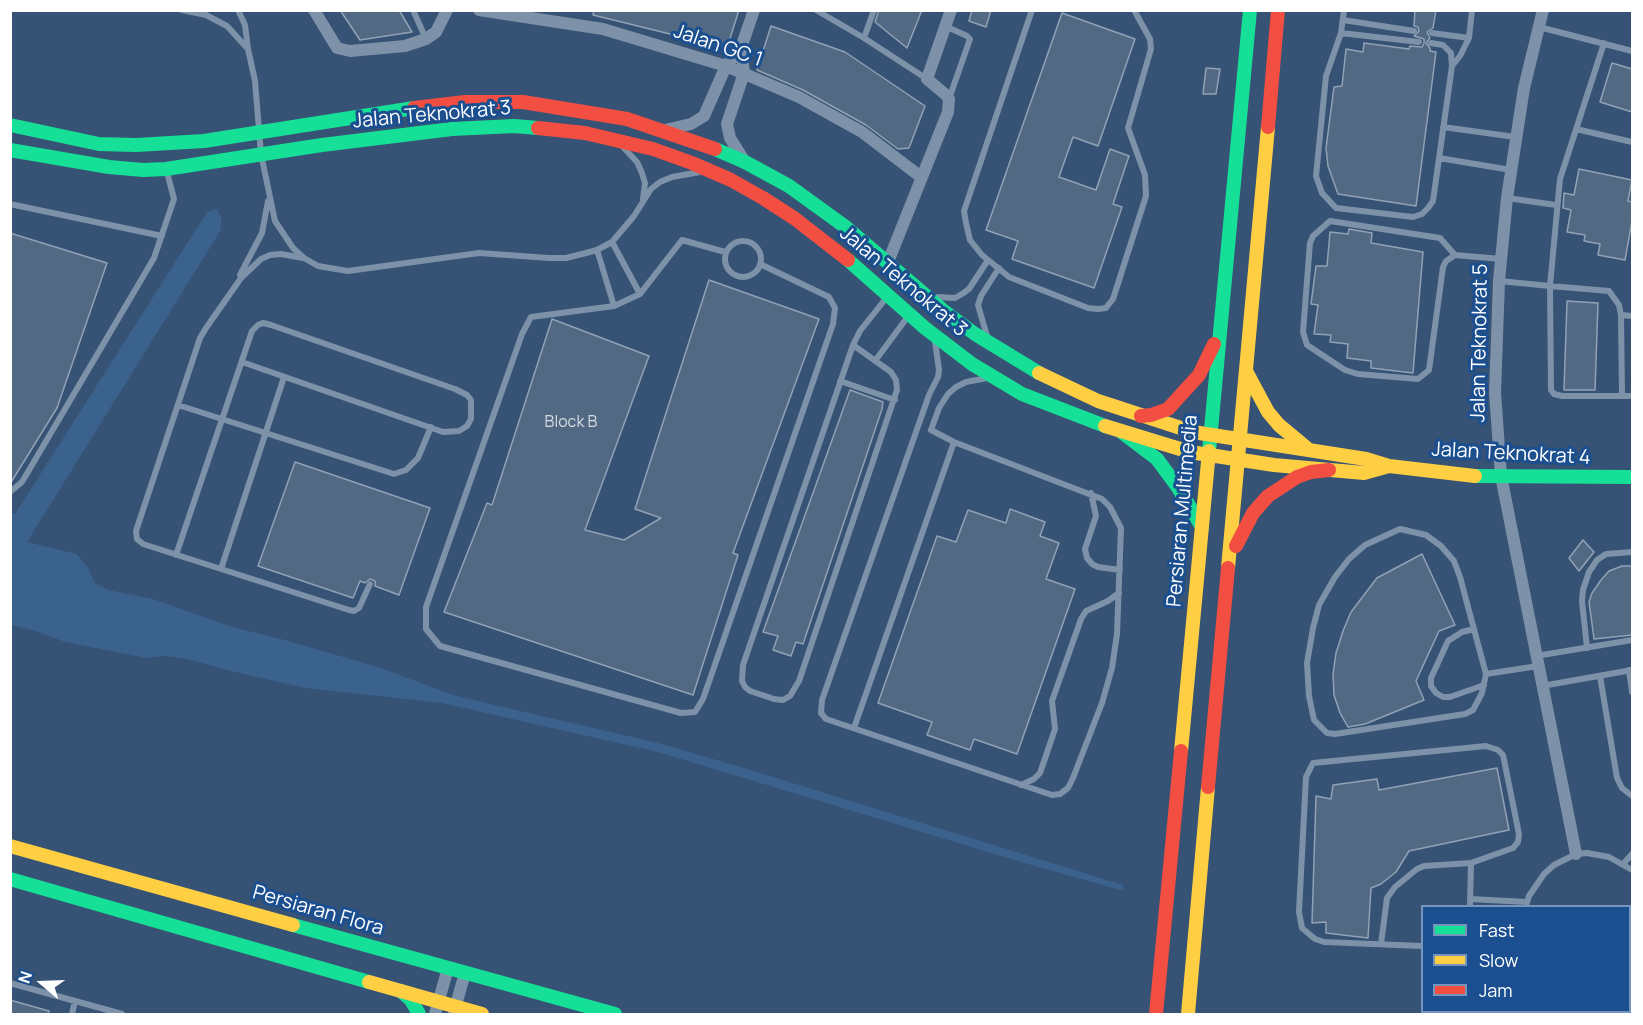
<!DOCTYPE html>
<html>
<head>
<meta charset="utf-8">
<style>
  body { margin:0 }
  #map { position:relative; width:1643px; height:1025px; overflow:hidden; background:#365274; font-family:Manrope,sans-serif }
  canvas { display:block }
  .frame { position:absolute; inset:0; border:12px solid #fff; pointer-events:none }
  .legend { position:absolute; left:1421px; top:905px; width:210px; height:108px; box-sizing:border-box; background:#1b4f8f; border:2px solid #7695bc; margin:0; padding:8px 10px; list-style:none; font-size:18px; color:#fff }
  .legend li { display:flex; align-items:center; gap:12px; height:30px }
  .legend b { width:30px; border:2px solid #7695bc }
  .north { position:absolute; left:12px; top:953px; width:60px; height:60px; -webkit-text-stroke:4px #1b4f8f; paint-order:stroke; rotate:289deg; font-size:16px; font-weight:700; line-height:24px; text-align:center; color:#fff }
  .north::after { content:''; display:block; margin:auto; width:21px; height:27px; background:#fff; clip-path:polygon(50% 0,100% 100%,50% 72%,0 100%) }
</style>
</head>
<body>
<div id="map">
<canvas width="1643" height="1025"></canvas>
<div class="frame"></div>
<ul class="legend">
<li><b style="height:8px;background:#16e098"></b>Fast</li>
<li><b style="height:8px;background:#ffcf43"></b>Slow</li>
<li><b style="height:8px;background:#f24e42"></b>Jam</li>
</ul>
<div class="north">N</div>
</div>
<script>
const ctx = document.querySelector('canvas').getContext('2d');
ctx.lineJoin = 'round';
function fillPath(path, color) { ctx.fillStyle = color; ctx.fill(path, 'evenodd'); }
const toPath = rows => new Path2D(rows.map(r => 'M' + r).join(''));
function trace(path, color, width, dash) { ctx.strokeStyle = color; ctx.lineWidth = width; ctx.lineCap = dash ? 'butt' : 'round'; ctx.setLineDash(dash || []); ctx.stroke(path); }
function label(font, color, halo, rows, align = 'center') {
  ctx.font = font + ' Manrope,sans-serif'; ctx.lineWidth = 6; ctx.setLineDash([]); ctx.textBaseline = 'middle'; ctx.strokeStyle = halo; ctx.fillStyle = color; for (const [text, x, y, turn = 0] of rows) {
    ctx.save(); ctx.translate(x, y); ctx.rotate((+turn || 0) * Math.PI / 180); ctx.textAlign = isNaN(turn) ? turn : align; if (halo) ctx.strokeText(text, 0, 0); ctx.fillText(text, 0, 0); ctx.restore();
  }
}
fillPath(toPath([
  [217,209,221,217,221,230,27,542,77,554,88,568,95,583,108,590,153,599,232,627,285,640,378,667,456,696,658,743,744,768,1123,885,1124,891,1031,865,658,752,442,703,305,688,235,672,187,659,166,656,147,658,65,642,36,631,11,625,11,513,15,514,207,212]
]), '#3b618d');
const building = toPath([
  [340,10,399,10,412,32,360,40,340,10],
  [594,10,739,10,727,48,593,15,594,10],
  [879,10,922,10,907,48,875,22,879,10],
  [972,10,991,10,986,27,969,21,972,10],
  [1415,10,1436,10,1433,28,1427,32,1430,38,1426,43,1430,48,1430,51,1436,52,1416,206,1338,194,1328,166,1326,148,1334,87,1342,86,1346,49,1363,52,1364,43,1409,49,1410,46,1422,47,1424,43,1424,39,1414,36,1419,31,1418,27,1414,26,1415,10],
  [1062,13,1135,39,1098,146,1073,137,1059,177,1096,190,1110,149,1129,156,1113,204,1122,207,1094,288,1012,259,1018,241,986,230,1062,13],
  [771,26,845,52,925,106,909,148,898,149,866,125,803,90,757,70,771,26],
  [1612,63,1632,69,1632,112,1600,102,1612,63],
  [1206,68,1220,69,1216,94,1203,94,1206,68],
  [1579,169,1632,180,1628,201,1632,202,1632,221,1625,260,1598,255,1600,244,1584,241,1585,235,1567,232,1571,210,1563,208,1564,193,1574,195,1579,169],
  [1349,229,1372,233,1371,243,1423,252,1413,373,1371,368,1371,361,1347,358,1348,344,1330,342,1331,335,1314,334,1318,305,1311,304,1316,266,1327,266,1330,232,1348,234,1349,229],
  [10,233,107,263,57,408,10,484,10,233],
  [709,280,819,319,733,553,738,555,693,695,444,612,487,503,492,505,552,319,649,356,585,530,624,540,661,518,635,509,709,280],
  [1567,301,1598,303,1595,390,1564,390,1567,301],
  [850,390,883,402,882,409,803,644,796,642,791,656,773,650,778,636,763,632,850,390],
  [295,462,430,508,399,595,375,586,375,581,370,579,365,583,360,581,353,598,258,566,295,462],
  [1010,509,1045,522,1040,536,1059,543,1046,579,1075,589,1017,754,974,739,970,750,927,735,932,722,878,703,937,536,956,542,968,510,1006,523,1010,509],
  [1583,540,1594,552,1579,571,1569,558,1583,540],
  [1422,554,1455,625,1439,631,1416,681,1424,700,1365,724,1348,727,1340,713,1334,695,1333,674,1336,653,1343,631,1351,612,1377,578,1422,554],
  [1622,566,1632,566,1632,635,1594,639,1589,602,1592,593,1601,580,1609,571,1622,566],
  [1497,768,1509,830,1409,851,1396,872,1381,884,1371,888,1368,938,1326,933,1326,922,1312,923,1316,796,1331,799,1333,785,1377,779,1379,790,1497,768],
  [10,1000,49,1011,48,1014,10,1014,10,1000]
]);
fillPath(building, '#526984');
trace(building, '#92a2b6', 1.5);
trace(toPath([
  [182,10,206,15,227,26,248,49,255,81,261,154,275,221,293,248,304,258,318,266,348,271,479,253,549,258,566,258,582,254,597,250,612,242,634,216,651,189,660,182,672,177,700,172],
  [238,10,245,25,248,49],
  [413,10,426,39],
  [816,10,864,38,927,79],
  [1032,10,964,211,966,223,970,240,982,255,1009,277,1088,308,1098,309,1106,308,1113,299,1146,196,1145,175,1128,128,1151,49,1150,39,1134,10],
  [1344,10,1341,33,1326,76,1316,176,1322,193,1336,208,1413,217,1422,214,1428,208,1433,201,1452,66,1451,53,1443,45,1431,43],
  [1343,20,1414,31],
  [945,26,967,36,970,39,949,99],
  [1539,27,1632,51],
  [1341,33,1419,42],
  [1432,33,1469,38],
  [864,38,874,10],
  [1452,66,1460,56,1469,38,1472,10],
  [1443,127,1515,137],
  [1576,129,1632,142],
  [623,147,637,162,642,173,645,183,643,199],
  [1439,158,1511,170],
  [1507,198,1556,205],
  [10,204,162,236],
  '725 259a18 18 0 1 1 36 0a18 18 0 1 1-36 0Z',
  [612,242,640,294],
  [597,250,614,306],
  [725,252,682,240,640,294,614,306,531,317,522,334,426,607,426,629,440,646,681,713,695,712,703,699,833,324,835,308,829,297,760,264],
  [1455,255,1440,238,1330,221,1313,236,1310,243,1303,332,1307,345,1345,370,1358,374,1418,379,1429,370,1443,267,1446,261,1455,255,1501,259],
  [303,258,281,254,270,255,261,259,241,278,206,328,200,338,136,531,137,539,143,544,349,610,354,611,359,608,370,584],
  [240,275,262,233,268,201],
  [1499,281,1550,286,1560,179,1604,43],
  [938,297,955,298,962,294,969,289,988,260],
  [1621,315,1622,396],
  [1632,316,1621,315,1619,305,1609,291,1550,286,1551,390,1554,394,1562,396,1632,396],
  [987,336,978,305,981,296,999,268],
  [935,341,939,370,938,377,929,395,822,700,821,713,826,719,1052,795,1060,794,1068,788,1073,778,1102,703,1112,668,1117,634,1121,528,1110,507,1102,499,954,442,931,430,939,408,948,394,956,387,966,382,987,378],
  [853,345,891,372,896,380,897,390,799,681,790,696,783,700,774,699,750,691,745,687,742,681,743,665,853,345],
  [853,345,860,331,887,297],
  [875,361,909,315],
  [840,381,895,400],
  [178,405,394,474,406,470,418,458,431,427],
  [10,492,22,482,154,258,174,199,167,172],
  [1091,493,1096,516,1085,549,1087,558,1092,564,1098,567,1120,570],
  [1400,529,1426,535,1441,546,1454,561,1460,577,1486,674,1482,693,1473,710,1465,714,1335,734,1327,733,1314,720,1309,696,1307,663,1313,628,1319,605,1335,577,1349,559,1365,545,1400,529],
  [176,555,252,331,258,325,263,323,271,325,455,389,467,395,471,400,471,419,467,426,459,431,443,432,242,362],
  [221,569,284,377],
  [1474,629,1462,632,1448,641,1431,678,1431,686,1436,693,1443,697,1450,697,1484,685],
  [1587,648,1582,601,1583,590,1589,572,1597,560,1606,554,1632,552],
  [1536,656,1632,640],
  [1629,670,1632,692],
  [1486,674,1538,666],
  [1600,676,1617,778,1622,788,1632,796],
  [1542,686,1632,670],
  [854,728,954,442],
  [1021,785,1034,779,1040,773,1055,729,1052,701,1081,619,1086,611,1108,601,1119,593],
  [1623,864,1632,854],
  [1470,899,1527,902],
  [1526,906,1529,896,1544,874,1554,865,1576,854,1587,853,1609,857,1632,870],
  [1381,944,1387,898,1395,887,1417,869,1424,866,1471,863],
  [1422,946,1324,942,1315,939,1302,928,1299,912,1306,777,1313,763,1486,746,1498,750,1503,755,1519,834,1518,842,1513,848,1471,863,1470,906],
  [1630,979,1632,976],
  [10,983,122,1014],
  [72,1014,75,1001]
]), '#7d92a8', 6);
trace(toPath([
  [314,10,337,48,350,51,405,46,426,39,436,32,447,10],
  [479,10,603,29,726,66,799,97,862,132,921,177],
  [1543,10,1524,88,1507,198,1499,281,1495,393,1501,476,1576,854],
  [741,48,744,73,727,124,730,138,745,162],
  [665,130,691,124,704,116,726,66,741,48,754,10],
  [888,262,948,112,949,99,946,95,927,79,951,10],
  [454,1012,465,973],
  [435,1014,448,968]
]), '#7d92a8', 12);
trace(toPath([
  [10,125,99,144,136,145,204,141,414,108],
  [715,149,745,162,789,186,847,228,944,311,975,334,1039,373],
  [10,150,109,167,143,170,166,169,322,145,452,129,514,126,538,128],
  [848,260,925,328,972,364,1022,394,1105,426],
  [1120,431,1157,459,1177,486,1202,527],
  [1209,451,1250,10],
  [1475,476,1632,477],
  [10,879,369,982],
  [293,925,615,1014],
  [401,991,411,1000,419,1014]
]), '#16e098', 14);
trace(toPath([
  [1246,371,1268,412,1279,425,1309,450],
  [1039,373,1098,401,1193,432,1366,459,1389,466,1475,476],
  [1105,426,1190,452,1274,465,1364,473,1389,466],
  [1228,568,1268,127],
  [1181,751,1209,451],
  [10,846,293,925],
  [369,982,482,1014],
  [1188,1014,1208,787]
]), '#ffcf43', 14);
trace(toPath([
  [414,108,465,102,523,102,627,119,715,149],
  [1268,127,1278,10],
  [538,128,585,133,653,149,692,163,731,180,763,198,794,218,848,260],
  [1141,416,1151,415,1168,409,1199,375,1214,344],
  [1236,546,1253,513,1268,496,1297,477,1311,472,1329,470],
  [1208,787,1228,568],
  [1156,1014,1181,751]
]), '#f24e42', 14);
label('16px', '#d4dae0', null, [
  ["Block B",571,423]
]);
label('20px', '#fff', '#1b4f8f', [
  ["Jalan GC 1",718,46,19],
  ["Jalan Teknokrat 3",432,115,-5],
  ["Jalan Teknokrat 3",903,282,40],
  ["Jalan Teknokrat 5",1480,343,-89],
  ["Jalan Teknokrat 4",1511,454,3],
  ["Persiaran Multimedia",1183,511,-85],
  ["Persiaran Flora",318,911,16]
]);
</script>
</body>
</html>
